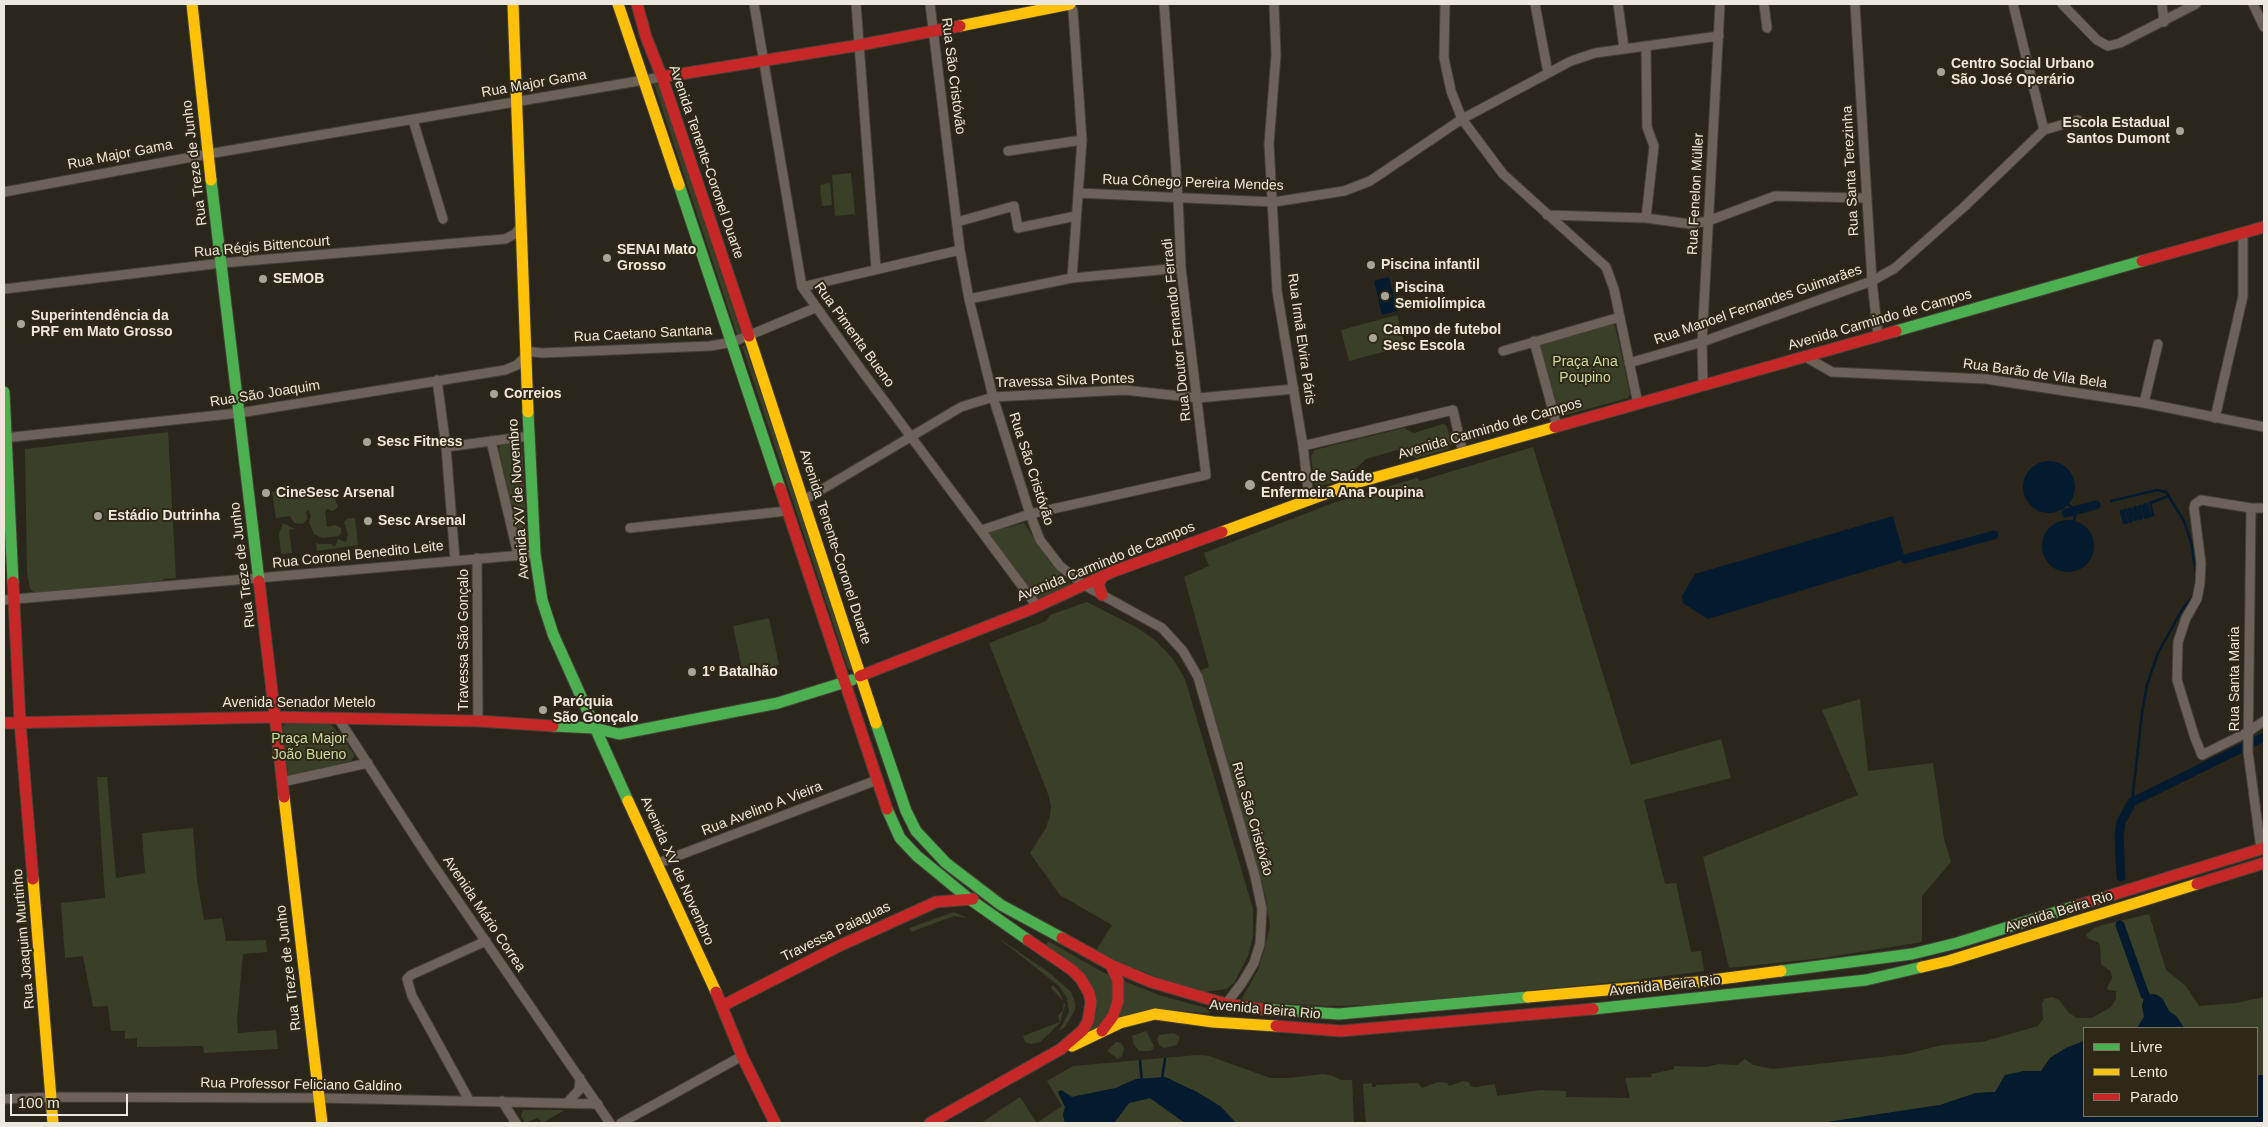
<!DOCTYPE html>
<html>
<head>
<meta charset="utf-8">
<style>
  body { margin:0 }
  #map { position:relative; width:2268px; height:1127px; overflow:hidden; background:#2a261c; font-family:Helvetica,sans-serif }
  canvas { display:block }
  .frame { position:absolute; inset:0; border:5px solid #ede8dd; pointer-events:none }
  .legend { position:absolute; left:2083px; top:1027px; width:175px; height:90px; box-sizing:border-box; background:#302816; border:1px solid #7c7566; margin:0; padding:6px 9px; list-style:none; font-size:15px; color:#ede8dd }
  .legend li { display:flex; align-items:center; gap:10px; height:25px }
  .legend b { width:25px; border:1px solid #7c7566 }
  .scale { position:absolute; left:10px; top:1094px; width:118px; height:22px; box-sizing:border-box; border:2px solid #ede8dd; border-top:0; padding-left:6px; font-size:15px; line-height:18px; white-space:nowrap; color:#ede8dd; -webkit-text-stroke:4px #302816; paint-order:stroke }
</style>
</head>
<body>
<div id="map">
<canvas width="2268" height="1127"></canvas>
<div class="frame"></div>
<ul class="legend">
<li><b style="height:6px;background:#4caf50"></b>Livre</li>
<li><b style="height:6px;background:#ffc107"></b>Lento</li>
<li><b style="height:6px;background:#c62828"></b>Parado</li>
</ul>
<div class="scale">100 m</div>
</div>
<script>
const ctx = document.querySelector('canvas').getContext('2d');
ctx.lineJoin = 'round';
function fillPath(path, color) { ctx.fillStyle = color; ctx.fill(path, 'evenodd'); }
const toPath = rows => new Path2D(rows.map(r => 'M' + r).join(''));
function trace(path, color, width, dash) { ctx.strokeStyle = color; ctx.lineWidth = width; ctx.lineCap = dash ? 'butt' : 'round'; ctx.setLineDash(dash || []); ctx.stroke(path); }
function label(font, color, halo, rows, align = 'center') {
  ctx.font = font + ' Helvetica,sans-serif'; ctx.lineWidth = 4; ctx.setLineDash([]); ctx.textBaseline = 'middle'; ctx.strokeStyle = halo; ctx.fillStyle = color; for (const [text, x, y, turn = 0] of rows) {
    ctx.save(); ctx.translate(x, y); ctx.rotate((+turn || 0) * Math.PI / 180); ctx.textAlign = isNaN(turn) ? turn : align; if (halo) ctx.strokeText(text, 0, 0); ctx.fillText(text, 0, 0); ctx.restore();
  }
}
fillPath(toPath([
  [654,84,658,84,742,336,737,335],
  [851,173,855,214,835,216,832,175],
  [830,183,832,205,822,206,820,185],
  [1397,315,1405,346,1349,361,1341,330],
  [1612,323,1615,326,1630,394,1628,398,1562,416,1558,415,1540,347,1543,343],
  [742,346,745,346,853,669,851,670,848,669],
  [1443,424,1446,425,1453,443,1448,449,1417,458,1397,450,1366,459,1345,479,1321,486,1315,485,1311,457,1314,450,1404,428,1414,433],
  [168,432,176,578,163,579,163,581,35,593,30,589,27,573,25,449],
  [522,443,526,522,529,545,520,543,518,537,499,449,500,445],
  [1533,447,1631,765,1721,739,1731,778,1644,800,1665,884,1676,883,1691,952,1701,951,1704,971,1627,981,1376,1005,1329,1006,1244,1001,1242,998,1258,970,1265,948,1270,926,1266,898,1201,670,1209,667,1184,577,1209,566,1204,553,1333,503,1417,478,1420,481],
  [312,486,314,497,334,497,338,507,333,511,327,509,325,512,327,527,335,525,341,528,341,533,338,536,322,538,314,534,309,522,311,515,308,510,306,512,307,519,303,524,294,523,290,516,276,518,272,492],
  [355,518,358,545,317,551,316,542,318,544,331,544,335,547,338,539,346,542,348,534,344,522,347,519],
  [283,523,295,529,289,530,292,553,281,554,279,534],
  [1024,523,1050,563,1075,588,1040,603,987,533],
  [1087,602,1136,627,1156,641,1173,659,1185,679,1253,909,1253,936,1248,956,1234,983,1226,989,1205,992,1174,984,1095,952,1112,925,1060,895,1030,853,1046,828,1050,815,1051,806,1048,794,989,643,1046,621,1050,615],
  [769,618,779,665,743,673,733,626],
  [1860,699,1868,771,1933,763,1944,839,1951,862,1922,896,1922,942,1823,958,1729,968,1703,857,1858,795,1822,710],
  [286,722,330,723,355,755,351,761,343,763,292,777,288,775,283,726],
  [97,777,107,777,116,878,145,873,142,833,193,828,197,880,204,920,222,918,226,941,266,940,267,952,243,954,237,1019,238,1033,276,1030,278,1049,204,1053,203,1046,137,1047,137,1038,125,1039,125,1031,111,1031,108,1006,93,1007,83,956,65,958,61,903,105,898],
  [954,912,967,918,954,916,911,932,909,928],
  [2149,914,2166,970,2186,986,2199,1006,2236,1003,2264,997,2264,1075,2257,1075,2257,1028,2184,1028,2177,1017,2169,1011,2162,998,2154,994,2145,995,2142,1005,2144,1017,2137,1028,2084,1028,2084,1041,2066,1048,2050,1058,2041,1071,2024,1071,1995,1092,1976,1093,1940,1105,1821,1123,1366,1123,1363,1084,1372,1083,1372,1087,1376,1087,1376,1085,1418,1083,1422,1088,1438,1082,1447,1083,1449,1086,1463,1081,1469,1082,1470,1086,1475,1087,1495,1084,1497,1096,1541,1090,1566,1091,1566,1097,1630,1098,1625,1078,1652,1077,1651,1074,1674,1069,1674,1066,1707,1067,1718,1064,1737,1065,1745,1059,1753,1065,1773,1069,1907,1054,1942,1045,1982,1042,2038,1026,2043,1019,2042,1004,2044,999,2052,997,2059,1000,2069,1013,2077,1018,2092,1018,2111,1007,2116,999,2116,991,2108,990,2107,988,2112,978,2111,972,2101,964,2100,945,2098,942,2089,939,2086,935,2094,928,2103,925],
  [997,937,1051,974,1071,992,1075,1003,1075,1010,1065,1027,1059,1031,1069,1012,1067,998,1059,986],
  [1048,941,1104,973,1159,995,1209,1009,1209,1013,1158,1009,1085,1040,1097,1009,1046,945],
  [1053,985,1060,993,1065,1005,1060,1023,1040,1042,1031,1044,1025,1042,1023,1036,1060,1022,1058,1016,1063,1010,1064,1002,1051,988],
  [1146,1031,1154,1046,1153,1049,1150,1051,1139,1051,1134,1045,1132,1036],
  [1174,1033,1180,1037,1177,1045,1164,1048,1159,1045,1157,1039,1159,1035],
  [1116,1042,1121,1043,1124,1048,1122,1056,1118,1059,1107,1051],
  [1197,1055,1209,1056,1270,1078,1289,1078,1323,1074,1333,1076,1341,1080,1352,1080,1354,1123,1236,1123,1220,1106,1195,1091,1174,1082,1128,1082,1116,1088,1071,1097,1061,1090,1058,1092,1065,1107,1063,1115,1065,1123,981,1123,1020,1097,1037,1123,1062,1106,1047,1081,1073,1066],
  [1150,1098,1185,1123,1114,1123,1129,1103],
  [523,1110,565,1110,542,1123,538,1118,525,1123,521,1116]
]), '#3a4027');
fillPath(toPath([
  [1389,277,1397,311,1382,315,1374,281],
  '2023 487a26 26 0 1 1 52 0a26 26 0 1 1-52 0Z',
  [1893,516,1905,559,1708,619,1683,603,1682,596,1695,574],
  '2042 546a26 26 0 1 1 52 0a26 26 0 1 1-52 0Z',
  [2155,994,2162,998,2169,1011,2177,1017,2184,1028,2137,1028,2144,1017,2142,1005,2145,995],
  [2084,1041,2084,1116,2257,1116,2257,1075,2264,1075,2264,1123,1821,1123,1940,1105,1976,1093,1995,1092,2005,1075,2024,1071,2041,1071,2050,1058,2066,1048],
  [1165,1077,1195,1091,1220,1106,1236,1123,1185,1123,1150,1098,1129,1103,1114,1123,1065,1123,1063,1115,1065,1107,1058,1092,1061,1090,1072,1097,1116,1088,1136,1079]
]), '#041a2e');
trace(toPath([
  [2111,501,2157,490,2166,492,2184,521,2191,542,2196,573,2195,589],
  [2068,504,2076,511,2074,521],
  [2121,511,2124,523,2127,522,2123,511,2126,510,2130,522,2132,521,2129,509,2131,509,2135,520,2137,519,2134,508,2136,507,2140,519,2142,518,2139,506,2142,506,2145,517,2148,517,2144,505,2147,504,2150,516,2153,515,2150,503,2169,496],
  [2132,802,2142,713,2147,685,2158,653,2182,610,2194,595],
  [1140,1061,1142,1082],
  [1162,1079,1165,1059]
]), '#041a2e', 2.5);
trace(toPath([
  [2066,513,2096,505],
  [1905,559,1994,535],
  [2121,877,2119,836,2121,822,2132,802,2264,737],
  [2120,925,2145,995]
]), '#041a2e', 9);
const street = toPath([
  [754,4,802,287,862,371,1037,606],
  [856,4,876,268],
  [930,4,960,250,969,299,993,397,1030,514,1040,540,1060,566,1084,585,1162,628,1183,651,1198,677,1255,876,1262,909,1260,944,1254,963,1242,983,1226,1004],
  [1070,4,1073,11,1082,140,1072,278],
  [1274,4,1276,55,1269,144,1277,291,1303,446,1309,498],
  [1445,4,1444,58,1451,91,1462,119,1503,174,1606,267,1614,289,1638,404],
  [1535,4,1548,73],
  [1618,4,1624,48],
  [1764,4,1767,28],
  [1855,4,1872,281,1878,336],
  [2013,4,2044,130],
  [2062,4,2097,40,2108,46,2120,43,2196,4],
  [2162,4,2164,22],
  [2253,4,2264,27],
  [413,120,443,219],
  [1008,151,1082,140],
  [4,192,208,154,662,77],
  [1078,193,1274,202,1344,191,1370,181,1462,119,1571,61,1595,53,1719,36],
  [1547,215,1646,218,1690,224,1708,221,1775,196,1866,198],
  [1646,218,1654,146,1647,127,1646,46],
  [957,222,1014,206,1018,228,1076,216],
  [802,287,960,250],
  [4,289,222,263,505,239,515,234,520,228],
  [969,299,1072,278,1181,268],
  [1534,341,1557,426],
  [525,351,542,353,710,346,733,342,815,308],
  [1503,351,1620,317],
  [1804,356,1832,372,1986,379,2144,403,2264,427],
  [1629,363,1702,342,1872,281,1895,268,1965,206,2044,130,2078,120],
  [437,380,446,447,455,560],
  [1703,386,1702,342,1720,4],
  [2144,403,2158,344],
  [2215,418,2243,296,2243,233],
  [4,438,239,413,505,370,517,365,526,356],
  [491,441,518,555],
  [1303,446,1453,410,1463,453],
  [446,447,530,436],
  [804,500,961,407,993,397,1124,390,1198,398,1294,389],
  [2251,508,2248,752,2261,849],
  [2264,508,2251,508,2201,500,2195,504,2194,508,2201,563,2200,583,2197,599,2186,618,2178,642,2177,680,2195,738,2202,755,2248,732,2264,721],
  [630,528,787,511],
  [982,530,1030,514,1206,475,1181,268,1178,197,1164,4],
  [477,558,478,721],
  [4,600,535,554],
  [338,718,430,860,610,1123],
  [282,782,368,763],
  [656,864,877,780],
  [4,1099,52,1097,320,1098,598,1104],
  [469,1100,412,996,407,979,411,975,486,941],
  [502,1101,516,1123],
  [567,1103,579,1090,580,1078],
  [621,1123,742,1056]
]);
const fast = toPath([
  [211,180,259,581],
  [679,185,780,488],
  [1896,331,2142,261],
  [4,392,13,582],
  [528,412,535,554,542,600,553,634,628,801],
  [876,723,906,811,916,831,946,863,1001,905,1062,938],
  [553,726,594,728,619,734,778,703,852,680],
  [887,809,900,838,917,856,968,898,1028,940],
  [1781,971,1912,954,1957,943,2076,906],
  [1262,1009,1339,1014,1528,997],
  [1593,1009,1866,980,1922,967]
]);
const slow = toPath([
  [192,4,211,180],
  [513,4,528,412],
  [618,4,679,185],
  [960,26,1070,4],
  [749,336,876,723],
  [1222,532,1352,484,1555,427],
  [284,797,322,1123],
  [628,801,716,992],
  [33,879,53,1123],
  [1922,967,1948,961,2197,884],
  [1528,997,1697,982,1781,971],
  [1072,1046,1120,1023,1155,1014,1213,1022,1276,1026]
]);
const jam = toPath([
  [637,4,646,37,662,77,749,336],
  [662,77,860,45,960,26],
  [2142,261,2264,227],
  [1555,427,1896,331],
  [780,488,887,809],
  [13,582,20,722,33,879],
  [1102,595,1098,584,1103,576],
  [860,676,1029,610,1112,572,1222,532],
  [4,723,275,717,259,581],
  [284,797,275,717,478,721,553,726],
  [2197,884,2264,863],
  [2076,906,2264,848],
  [1062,938,1111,965,1151,982,1226,1004,1262,1009],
  [716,992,742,1056,775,1123],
  [722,1006,839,946,936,902,973,899],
  [1276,1026,1341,1031,1593,1009],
  [1102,1031,1113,1016,1118,1001,1118,981,1111,965],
  [930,1123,1061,1049,1083,1030,1088,1021,1091,1002,1089,993,1081,979,1072,970,1028,940]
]);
trace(street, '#444038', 11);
trace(fast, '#444038', 13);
trace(slow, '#444038', 13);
trace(jam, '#444038', 13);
trace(street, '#6c625a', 9);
trace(fast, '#4caf50', 11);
trace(slow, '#ffc107', 11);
trace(jam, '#c62828', 11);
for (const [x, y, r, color] of [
  [1941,72,5,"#a9a499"],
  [2180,131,5,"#a9a499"],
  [607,258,5,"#a9a499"],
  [1371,265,5,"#a9a499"],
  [263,279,5,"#a9a499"],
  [1385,296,5,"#a9a499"],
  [21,324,5,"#a9a499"],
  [1373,338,5,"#a9a499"],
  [494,394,5,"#a9a499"],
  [367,442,5,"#a9a499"],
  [1250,485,6,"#a9a499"],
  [266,493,5,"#a9a499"],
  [98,516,5,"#a9a499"],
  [368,521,5,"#a9a499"],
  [692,672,5,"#a9a499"],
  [543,710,5,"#a9a499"]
]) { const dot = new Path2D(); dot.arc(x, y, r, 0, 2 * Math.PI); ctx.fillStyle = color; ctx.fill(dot); trace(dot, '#302816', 2); }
label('bold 14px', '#ede8dd', '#302816', [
  ["Centro Social Urbano",1951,64],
  ["São José Operário",1951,80],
  ["Escola Estadual",2170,123,"right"],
  ["Santos Dumont",2170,139,"right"],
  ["SENAI Mato",617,250],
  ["Grosso",617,266],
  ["Piscina infantil",1381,265],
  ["SEMOB",273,279],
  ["Piscina",1395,288],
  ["Semiolímpica",1395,304],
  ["Superintendência da",31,316],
  ["PRF em Mato Grosso",31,332],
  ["Campo de futebol",1383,330],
  ["Sesc Escola",1383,346],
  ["Correios",504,394],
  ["Sesc Fitness",377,442],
  ["Centro de Saúde",1261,477],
  ["Enfermeira Ana Poupina",1261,493],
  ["CineSesc Arsenal",276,493],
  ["Estádio Dutrinha",108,516],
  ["Sesc Arsenal",378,521],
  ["1º Batalhão",702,672],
  ["Paróquia",553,702],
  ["São Gonçalo",553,718]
], 'left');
label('14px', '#ede8dd', '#302816', [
  ["Rua São Cristóvão",953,76,83],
  ["Rua Major Gama",534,84,-10],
  ["Rua Major Gama",120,155,-11],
  ["Avenida Tenente-Coronel Duarte",706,162,71],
  ["Rua Treze de Junho",195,163,-97],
  ["Rua Santa Terezinha",1851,171,-93],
  ["Rua Cônego Pereira Mendes",1193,183,2],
  ["Rua Fenelon Müller",1696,194,-87],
  ["Rua Régis Bittencourt",262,247,-5],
  ["Rua Manoel Fernandes Guimarães",1758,305,-19],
  ["Avenida Carmindo de Campos",1880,320,-16],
  ["Rua Doutor Fernando Ferradi",1177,330,-96],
  ["Rua Caetano Santana",643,334,-3],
  ["Rua Pimenta Bueno",854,335,54],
  ["Rua Irmã Elvira Páris",1301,339,82],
  ["Rua Barão de Vila Bela",2035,374,8],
  ["Travessa Silva Pontes",1065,381,-2],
  ["Rua São Joaquim",265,394,-9],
  ["Avenida Carmindo de Campos",1490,429,-16],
  ["Rua São Cristóvão",1031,469,72],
  ["Avenida XV de Novembro",519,499,-94],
  ["Avenida Tenente-Coronel Duarte",835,547,72],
  ["Rua Coronel Benedito Leite",358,555,-6],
  ["Avenida Carmindo de Campos",1106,562,-22],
  ["Rua Treze de Junho",243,565,-97],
  ["Travessa São Gonçalo",464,640,-90],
  ["Rua Santa Maria",2235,679,-90],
  ["Avenida Senador Metelo",299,703],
  ["Rua Avelino A Vieira",762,809,-21],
  ["Rua São Cristóvão",1252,819,74],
  ["Avenida XV de Novembro",677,871,66],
  ["Avenida Beira Rio",2059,912,-17],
  ["Avenida Mário Correa",484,914,56],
  ["Travessa Paiaguas",836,932,-26],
  ["Rua Joaquim Murtinho",24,939,-95],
  ["Rua Treze de Junho",289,968,-97],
  ["Avenida Beira Rio",1665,986,-6],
  ["Avenida Beira Rio",1265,1010,5],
  ["Rua Professor Feliciano Galdino",301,1085,1]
]);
label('14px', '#c9dd9e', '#302816', [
  ["Praça Ana",1585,362],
  ["Poupino",1585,378],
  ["Praça Major",309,739],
  ["João Bueno",309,755]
]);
</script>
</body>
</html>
